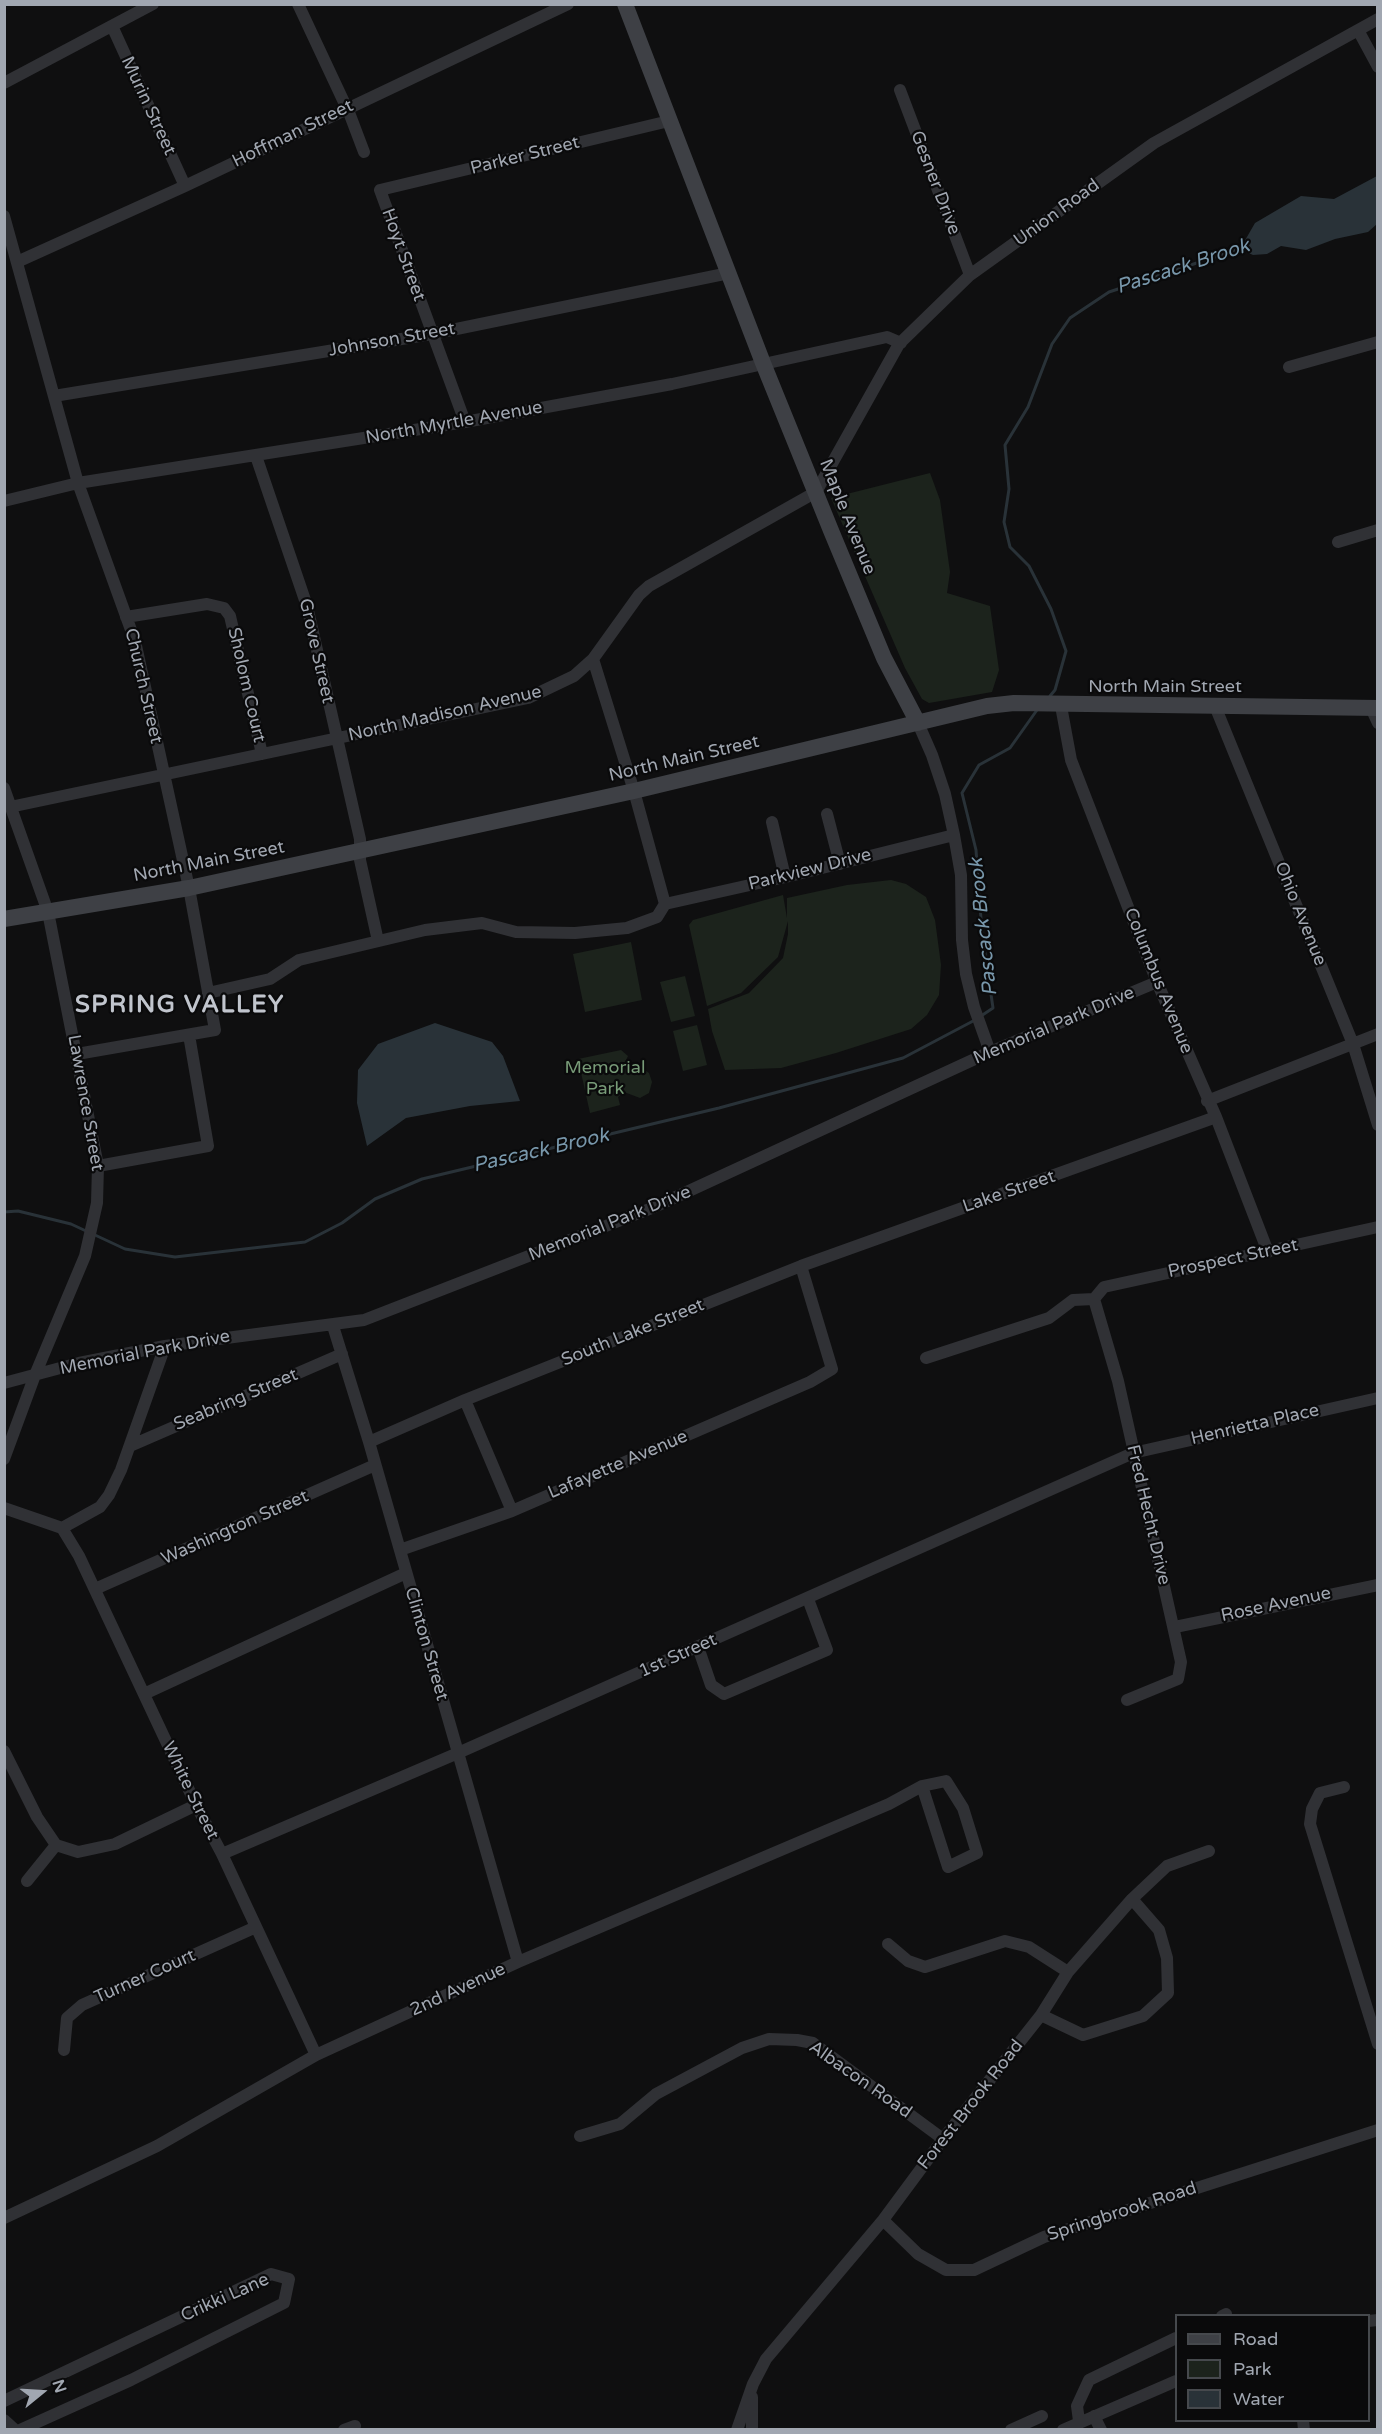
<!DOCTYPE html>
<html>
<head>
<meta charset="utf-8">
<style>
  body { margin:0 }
  #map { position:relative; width:1382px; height:2434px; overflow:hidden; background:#0f0f10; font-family:"Varela Round",sans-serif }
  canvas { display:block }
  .frame { position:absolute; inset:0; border:6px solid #a1a7b1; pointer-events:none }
  .legend { position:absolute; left:1175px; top:2314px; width:195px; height:108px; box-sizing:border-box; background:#0a0a0b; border:2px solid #46494d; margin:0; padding:8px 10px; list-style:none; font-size:18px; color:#a1a7b1 }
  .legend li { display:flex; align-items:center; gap:12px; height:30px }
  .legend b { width:30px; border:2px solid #46494d }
  .north { position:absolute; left:12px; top:2362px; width:60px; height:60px; -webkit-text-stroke:4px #0a0a0b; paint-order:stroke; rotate:72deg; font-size:16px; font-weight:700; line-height:24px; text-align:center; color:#a1a7b1 }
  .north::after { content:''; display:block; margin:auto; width:21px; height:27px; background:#a1a7b1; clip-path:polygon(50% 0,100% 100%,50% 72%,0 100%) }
</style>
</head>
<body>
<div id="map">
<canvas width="1382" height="2434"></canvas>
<div class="frame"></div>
<ul class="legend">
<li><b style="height:8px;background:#3e4045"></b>Road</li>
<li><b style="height:16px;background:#1c231c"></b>Park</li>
<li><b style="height:16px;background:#293238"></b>Water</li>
</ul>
<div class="north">N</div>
</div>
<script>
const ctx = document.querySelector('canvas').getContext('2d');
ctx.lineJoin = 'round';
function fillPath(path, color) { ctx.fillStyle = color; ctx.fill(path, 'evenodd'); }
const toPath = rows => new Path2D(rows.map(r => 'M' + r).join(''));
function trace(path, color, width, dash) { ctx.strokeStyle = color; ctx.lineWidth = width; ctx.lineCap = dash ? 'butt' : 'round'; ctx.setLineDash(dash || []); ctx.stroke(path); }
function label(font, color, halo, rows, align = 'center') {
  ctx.font = font + ' "Varela Round",sans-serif'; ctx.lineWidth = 4.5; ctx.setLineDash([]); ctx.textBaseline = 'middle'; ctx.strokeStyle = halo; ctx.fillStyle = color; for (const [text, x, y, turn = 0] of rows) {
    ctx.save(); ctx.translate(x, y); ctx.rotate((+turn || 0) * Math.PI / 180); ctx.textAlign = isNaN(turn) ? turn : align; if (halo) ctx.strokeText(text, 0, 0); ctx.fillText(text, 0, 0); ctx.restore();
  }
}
fillPath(toPath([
  [930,473,940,500,950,572,947,593,990,606,999,670,992,692,929,703,922,699,905,668,831,498],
  [891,880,906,884,926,897,935,920,941,965,939,995,927,1015,911,1029,836,1053,781,1068,725,1070,712,1031,708,1009,749,993,783,958,788,934,788,921,778,957,741,993,707,1006,689,925,693,920,783,895,787,918,787,898,847,885],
  [631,942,642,1000,585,1012,573,954],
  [685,976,695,1016,671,1022,660,982],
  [697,1025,707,1065,683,1071,673,1031],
  [621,1050,628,1056,623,1066,626,1069,642,1068,649,1073,652,1082,649,1093,640,1098,624,1092,618,1097,620,1105,590,1113,578,1059]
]), '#1c231c');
fillPath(toPath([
  [1377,176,1377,224,1368,232,1335,239,1306,250,1281,246,1267,254,1253,255,1240,249,1255,223,1301,196,1334,199],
  [435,1023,492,1042,503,1056,520,1101,470,1106,406,1118,367,1146,357,1103,358,1070,378,1044]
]), '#293238');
trace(toPath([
  [1050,696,1055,690,1066,651,1051,609,1029,566,1010,547,1004,522,1009,489,1005,445,1028,407,1052,344,1070,318,1109,292,1242,248],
  [981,1016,993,1008,982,933,976,850,962,793,979,765,1010,748,1037,710],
  [4,1212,18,1211,71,1224,86,1231],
  [95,1235,125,1249,175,1257,305,1242,342,1223,375,1199,422,1179,719,1108,903,1058,975,1020]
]), '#293238', 3);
trace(toPath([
  [298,4,350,115,364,152],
  [112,26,185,186],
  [1358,30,1378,67],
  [4,83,153,4],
  [900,90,970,275],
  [4,216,78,483,135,641,189,888,215,1030,77,1054],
  [17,262,185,186,568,4],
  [1289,367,1378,342],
  [54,396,432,334,729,273],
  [465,422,380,190,669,121],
  [256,456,307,606,360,839,360,860,378,941],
  [4,501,78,483,465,422,672,384,887,337,901,343],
  [1338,542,1378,530],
  [126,617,207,604,224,608,230,616,262,754],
  [593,659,634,791,665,904],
  [1061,706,1071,760,1157,982,1216,1117,1268,1252],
  [1215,706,1353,1044,1378,1125],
  [1371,708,1378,723],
  [918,723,932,755,945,794,954,835,961,875,962,940,966,974,974,1007,990,1052],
  [4,788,48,912,98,1166,97,1203,85,1256,35,1375,4,1459],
  [10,807,528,698,574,676,593,659,639,595,649,586,816,492,899,344,970,275,1154,143,1378,19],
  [827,814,840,864],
  [772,822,785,877],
  [665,904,790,876,954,835],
  [208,993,270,979,299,960,425,930,482,923,516,932,575,933,627,928,657,917,665,904],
  [1207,1101,1378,1034],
  [98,1166,208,1146,189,1035],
  [1094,1299,1118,1381,1181,1662,1178,1679,1127,1700],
  [1094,1299,1104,1287,1378,1227],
  [333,1326,369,1442,518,1962],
  [926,1358,1049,1318,1073,1300,1094,1299],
  [4,1383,79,1363,165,1346,364,1320,652,1208,990,1052,1157,982],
  [465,1400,512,1511],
  [369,1442,465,1400,801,1266,1216,1117],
  [130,1446,342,1354],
  [4,1508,62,1528,100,1507,109,1495,121,1470,165,1346],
  [62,1528,79,1556,196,1805,222,1854,316,2055],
  [400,1550,512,1511,810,1382,832,1369,801,1266],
  [95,1589,375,1465],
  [1175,1627,1378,1585],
  [698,1647,711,1685,724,1694,827,1650,808,1599],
  [144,1694,406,1573],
  [4,1751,37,1817,56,1845,78,1852,115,1844,196,1805],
  [1344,1787,1320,1793,1312,1809,1310,1824,1378,2044],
  [222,1854,458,1753,1133,1453,1378,1398],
  [27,1881,56,1845],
  [888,1944,908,1961,925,1967,1005,1941,1029,1947,1068,1972],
  [1041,2015,1083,2035,1143,2016,1168,1993,1167,1958,1159,1930,1132,1899],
  [64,2050,67,2018,82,2005,256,1927],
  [580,2136,620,2124,656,2094,742,2048,769,2039,797,2040,813,2043,943,2139],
  [4,2218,157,2146,316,2055,518,1962,889,1804,922,1786,946,1781,963,1808,977,1853,948,1867,922,1786],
  [883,2220,918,2254,946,2270,974,2270,1044,2237,1378,2130],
  [1222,2316,1226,2314],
  [1368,2321,1378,2320],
  [4,2401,271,2274,289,2279,284,2303,131,2380,20,2430],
  [1094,2416,1101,2430],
  [4,2420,15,2430],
  [1303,2420,1304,2430],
  [1079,2421,1077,2406,1089,2380,1176,2338],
  [344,2430,355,2426],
  [737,2430,753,2384,766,2359,883,2220,943,2139,1041,2015,1068,1972,1132,1899,1167,1866,1209,1851],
  [752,2430,752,2397],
  [1011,2430,1042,2416],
  [1063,2430,1176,2381]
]), '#303135', 12);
trace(toPath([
  [625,4,763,363,832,533,884,658,918,723],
  [4,919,189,888,634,791,987,706,1014,703,1378,708]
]), '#3e4045', 16);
label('18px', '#a1a7b1', '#0a0a0b', [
  ["Murin Street",148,106,65],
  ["Hoffman Street",293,134,-26],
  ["Parker Street",525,156,-14],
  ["Gesner Drive",935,183,69],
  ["Union Road",1057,213,-36],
  ["Hoyt Street",403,255,70],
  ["Johnson Street",392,340,-10],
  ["North Myrtle Avenue",454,423,-10],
  ["Maple Avenue",847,517,68],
  ["Grove Street",316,651,77],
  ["Sholom Court",246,685,77],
  ["Church Street",143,686,77],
  ["North Main Street",1165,687],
  ["North Madison Avenue",445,714,-13],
  ["North Main Street",684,759,-13],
  ["North Main Street",209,862,-11],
  ["Parkview Drive",810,870,-14],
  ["Ohio Avenue",1300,914,68],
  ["Columbus Avenue",1158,981,68],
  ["Memorial Park Drive",1054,1026,-23],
  ["Lawrence Street",85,1103,80],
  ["Lake Street",1009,1192,-19],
  ["Memorial Park Drive",610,1224,-22],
  ["Prospect Street",1233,1259,-12],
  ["South Lake Street",633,1333,-22],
  ["Memorial Park Drive",145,1353,-11],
  ["Seabring Street",236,1400,-23],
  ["Henrietta Place",1255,1425,-13],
  ["Lafayette Avenue",618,1465,-23],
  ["Fred Hecht Drive",1148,1515,77],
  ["Washington Street",235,1528,-24],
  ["Rose Avenue",1276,1605,-12],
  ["Clinton Street",426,1644,74],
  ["1st Street",678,1656,-24],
  ["White Street",190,1791,64],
  ["Turner Court",145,1977,-24],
  ["2nd Avenue",458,1990,-25],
  ["Albacon Road",860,2080,35],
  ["Forest Brook Road",971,2105,-52],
  ["Springbrook Road",1122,2212,-18],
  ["Crikki Lane",225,2298,-24]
]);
label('18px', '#789b78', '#0a0a0b', [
  ["Memorial",605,1068],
  ["Park",605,1089]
]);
label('italic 20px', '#7897ab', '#0a0a0b', [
  ["Pascack Brook",1183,267,-18],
  ["Pascack Brook",984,927,-96],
  ["Pascack Brook",541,1151,-13]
]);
ctx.letterSpacing = '1.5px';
label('bold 24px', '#c1c5cd', '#0a0a0b', [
  ["SPRING VALLEY",180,1006]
]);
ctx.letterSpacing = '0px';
</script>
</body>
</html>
